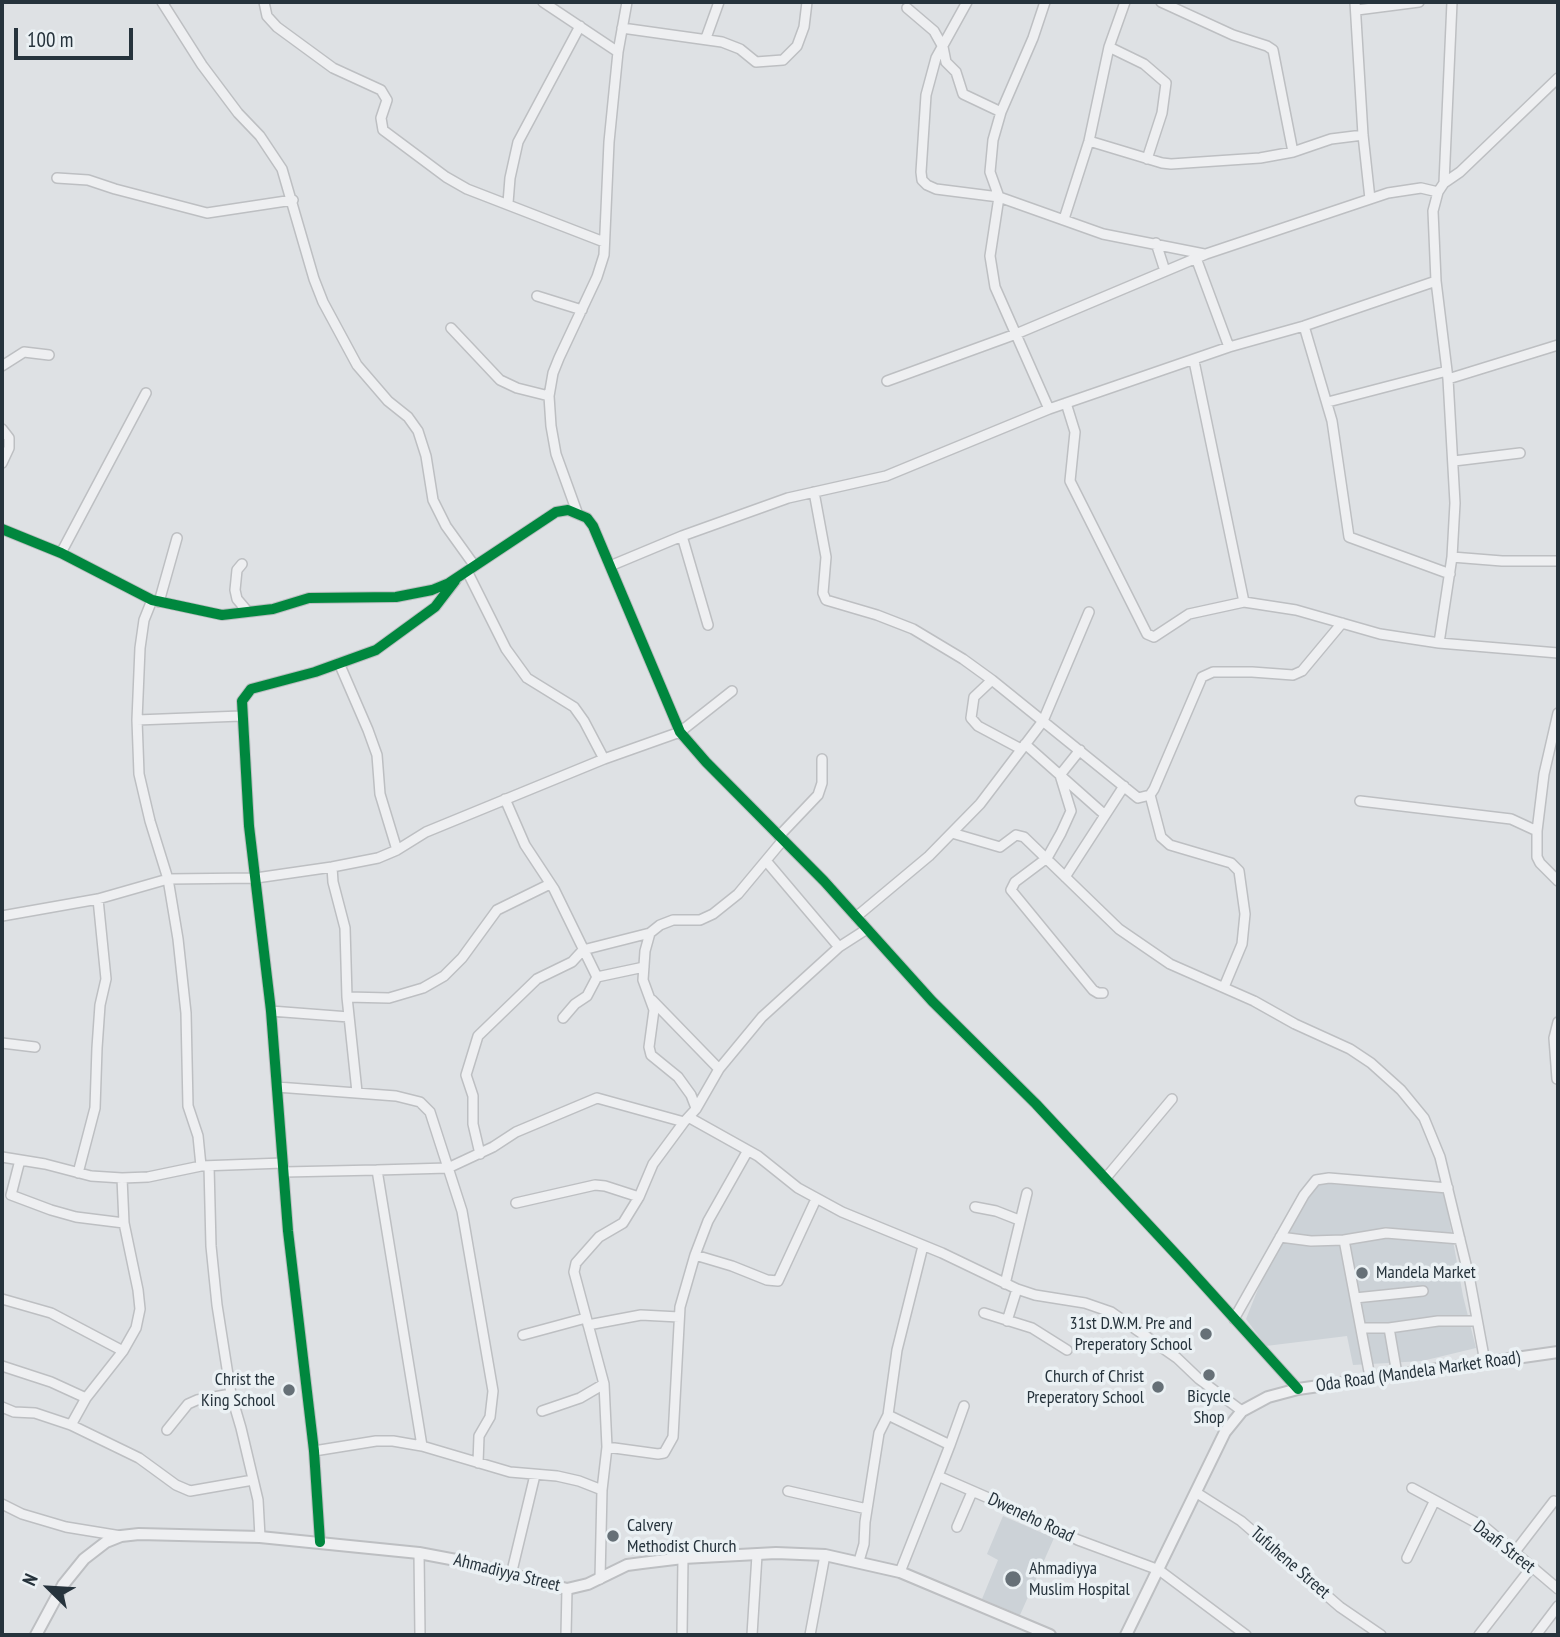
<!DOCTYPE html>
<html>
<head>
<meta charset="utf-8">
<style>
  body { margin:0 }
  #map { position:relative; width:1560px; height:1637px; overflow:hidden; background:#dee1e4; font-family:"PT Sans Narrow",sans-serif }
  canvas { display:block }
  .frame { position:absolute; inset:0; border:4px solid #26333c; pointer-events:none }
  .north { position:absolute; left:14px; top:1553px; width:70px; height:70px; -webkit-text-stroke:5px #ebf1f4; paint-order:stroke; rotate:294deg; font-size:19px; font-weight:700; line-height:28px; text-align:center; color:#26333c }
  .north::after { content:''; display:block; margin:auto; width:24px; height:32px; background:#26333c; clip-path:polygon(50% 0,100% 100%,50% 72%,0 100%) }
  .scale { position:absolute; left:14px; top:28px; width:119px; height:32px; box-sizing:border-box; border:4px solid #26333c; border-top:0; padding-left:9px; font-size:21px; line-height:24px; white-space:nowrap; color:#26333c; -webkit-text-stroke:5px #ebf1f4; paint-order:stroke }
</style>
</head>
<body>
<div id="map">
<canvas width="1560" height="1637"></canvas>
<div class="frame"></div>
<div class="north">N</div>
<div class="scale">100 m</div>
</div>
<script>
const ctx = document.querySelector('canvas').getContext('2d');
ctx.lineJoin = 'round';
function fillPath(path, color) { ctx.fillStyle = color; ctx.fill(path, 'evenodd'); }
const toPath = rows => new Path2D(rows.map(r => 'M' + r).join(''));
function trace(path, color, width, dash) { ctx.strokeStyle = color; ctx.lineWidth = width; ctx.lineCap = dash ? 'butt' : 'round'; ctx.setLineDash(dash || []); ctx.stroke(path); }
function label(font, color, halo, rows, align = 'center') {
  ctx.font = font + ' "PT Sans Narrow",sans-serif'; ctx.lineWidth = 7; ctx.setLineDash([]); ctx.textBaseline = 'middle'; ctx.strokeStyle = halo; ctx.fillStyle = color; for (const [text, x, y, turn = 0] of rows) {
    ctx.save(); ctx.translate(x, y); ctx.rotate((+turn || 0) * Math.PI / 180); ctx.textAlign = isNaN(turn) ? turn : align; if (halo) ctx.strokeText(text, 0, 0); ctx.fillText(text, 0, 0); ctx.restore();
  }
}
fillPath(toPath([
  [1318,1183,1444,1191,1463,1296,1476,1348,1422,1361,1353,1365,1347,1336,1266,1346,1246,1319,1274,1249],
  [1003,1516,1054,1538,1020,1615,982,1599,998,1560,987,1554]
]), '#ccd2d7');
const minor = toPath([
  [162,2,202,65,238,113,260,136,282,169,314,279,323,302,357,365,388,401,408,417,418,431,426,456,433,500,446,526,474,565],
  [264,2,267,16,277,27,333,68,381,90,387,100,381,118,383,130,446,177,467,189,604,242],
  [543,2,618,52],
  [967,2,936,58,926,95,921,172,922,180,927,185,936,189,999,197,1103,234,1204,254],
  [1045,2,1033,38,1001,112,993,140,990,172,999,197,990,256,995,287,1049,409],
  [1161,2,1233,35,1267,46,1273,50,1293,152],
  [1355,2,1363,135,1370,199],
  [907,8,934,31,943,47,946,62,956,72,963,94,1001,112],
  [1357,10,1419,2],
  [622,28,722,42,740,49,756,62,783,60,797,46,804,27,807,2],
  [706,38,719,2],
  [1109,47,1144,64,1166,83,1162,113,1147,159],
  [1089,141,1162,163,1171,164,1260,158,1293,152,1331,139,1363,135],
  [57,178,88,180,115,189,207,213,293,200],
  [1444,183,1452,2],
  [508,203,510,178,518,142,580,26],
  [1064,219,1089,141,1109,47,1125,2],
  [1156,243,1165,271],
  [1196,258,1229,347],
  [537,296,582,310],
  [1304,326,1332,421,1349,537,1450,574],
  [451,328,500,380,517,388,549,396],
  [1194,361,1244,602],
  [2,366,24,352,49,355],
  [1448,379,1558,345],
  [887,381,1016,334,1206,254,1388,193,1421,188,1438,192],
  [1328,402,1447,371],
  [1066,403,1075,432,1070,481,1147,634,1154,637,1189,614,1244,602,1296,610,1380,634,1439,643,1558,653],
  [2,429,9,438,9,448,2,463],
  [1454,461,1520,453],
  [814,492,826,557,823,593,826,600,877,615,913,629,963,659,992,680,1138,798,1150,795,1154,789,1202,677,1213,672,1252,672,1293,675,1302,671,1342,623],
  [577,512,556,454,551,426,549,396,553,373,559,358,597,277,604,255,609,142,618,52,627,2],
  [2,529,61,553,152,600,222,615,273,609,309,598,396,597,432,590,449,583,556,512,568,510,587,518,593,526,680,732,706,762,824,881,932,1001,1036,1104,1185,1264,1298,1389],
  [682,536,708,625],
  [61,553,146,393],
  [1452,557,1502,561,1558,561],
  [242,564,237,570,235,590,237,599,248,612],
  [610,566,682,536,788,498,886,476,1049,409,1229,347,1304,326,1436,281],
  [467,571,506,649,527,678,574,707,584,721,604,759],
  [152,600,144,620,140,648,137,720,139,774,150,821,168,879,178,939,186,1013,188,1106,198,1136,201,1166],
  [159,602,177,538],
  [1439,643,1452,557,1455,503,1448,379,1436,281,1433,211,1438,192,1444,183,1460,172,1558,78],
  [339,663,368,730,377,755,380,794,397,850],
  [992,680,974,697,971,718,978,726,1021,749],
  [1558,713,1544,774,1537,831,1537,857,1540,863,1558,881],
  [137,720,241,716],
  [1025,744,1105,815],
  [1080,750,1060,775,1071,811,1061,833,1047,858,1015,882,1011,890,1093,990,1098,993,1103,993],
  [1150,795,1161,837,1170,845,1231,863,1239,871,1245,914,1242,944,1224,987],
  [505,799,525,845,554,889,597,977,587,996,575,1004,563,1018],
  [1360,801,1511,819,1537,831],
  [952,833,1000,847,1016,835,1024,837,1119,929,1170,964,1254,1001,1295,1024,1350,1049,1371,1063,1401,1090,1424,1118,1440,1157,1470,1281,1485,1362],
  [779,836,818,795,822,783,822,759],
  [767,862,839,947],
  [332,867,333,882,345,928,347,997,357,1092],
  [1065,877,1124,786],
  [2,916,98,899,168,879,256,878,332,867,378,858,397,850,426,832,604,759,680,732,732,691],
  [856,917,929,856,980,804,1043,721,1089,612],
  [650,933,645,951,643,980,654,1010,649,1047,651,1055,678,1077,691,1095,696,1108],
  [597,977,644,967],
  [347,997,389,998,423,988,444,976,462,958,497,910,550,884],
  [652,1000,719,1069],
  [271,1011,349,1017],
  [2,1043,35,1047],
  [1557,1079,1554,1038,1558,1022],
  [277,1087,396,1096,420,1102,430,1112,462,1211,493,1391,490,1417,479,1436,478,1463],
  [690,1118,758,1156,798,1188,842,1212,942,1253,1017,1289,1035,1295,1085,1303,1111,1312,1177,1358,1199,1379,1242,1411],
  [480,1154,473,1124,473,1096,466,1075,478,1036,537,979,572,962,583,950,650,933,660,925,673,920,700,920,713,914,738,894,783,840],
  [2,1157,45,1164,91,1176,122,1178,148,1177,201,1166,283,1163],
  [20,1160,11,1195,51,1210,76,1217,124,1223],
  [209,1166,211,1246,217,1305,231,1394,241,1428,258,1500,260,1537],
  [377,1170,448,1168,493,1147,516,1132,597,1098,684,1122,696,1109,719,1069,762,1017,839,947,867,929],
  [284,1172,377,1170,422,1446],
  [78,1173,95,1108,97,1048,100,1005,106,979,98,899],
  [1105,1179,1172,1099],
  [516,1203,595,1185,605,1186,639,1197],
  [975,1207,996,1211,1019,1220],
  [1280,1237,1311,1241,1344,1240,1386,1233,1460,1239],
  [1344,1240,1370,1377],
  [695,1255,732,1266,767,1280,778,1281,816,1199],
  [1005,1284,1027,1193],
  [1355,1298,1423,1291],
  [2,1299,51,1313,123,1351],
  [984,1313,1032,1328,1067,1350],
  [1234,1319,1304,1195,1316,1180,1329,1178,1448,1188],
  [1007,1321,1017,1289],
  [588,1325,641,1315,679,1317],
  [1361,1328,1389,1328,1438,1321,1477,1321],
  [1389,1328,1397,1374],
  [523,1335,586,1318],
  [2,1366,51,1382,86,1398],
  [2,1407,14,1412,35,1413,71,1425,139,1458,176,1485,190,1491,253,1480],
  [542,1411,580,1398,604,1384],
  [888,1415,950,1445,938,1476,1016,1510,1078,1540,1159,1570,1246,1635],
  [71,1425,86,1398,123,1351,136,1328,140,1309,138,1290,124,1223,122,1178],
  [167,1430,188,1404,197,1400,231,1394],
  [950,1445,964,1406],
  [607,1447,658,1454,664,1453,673,1437,680,1307,695,1255,708,1221,747,1152],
  [314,1451,376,1441,393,1441,422,1446,510,1472,557,1476,579,1481,602,1490],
  [1412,1488,1486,1528,1558,1589],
  [788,1491,867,1509],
  [1197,1493,1241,1521,1340,1607,1381,1635],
  [2,1504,22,1514,66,1527,121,1536],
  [957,1527,972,1492],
  [320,1542,314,1451,288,1231,271,1011,249,826,242,701,251,689,315,672,376,650,435,607,456,580],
  [419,1553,420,1635],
  [1514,1553,1554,1501],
  [1407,1558,1434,1502],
  [859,1561,864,1544,865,1522,879,1433,888,1415,897,1350,923,1246],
  [900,1572,938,1476],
  [511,1575,535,1475],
  [600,1579,602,1490,607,1447,604,1384,574,1272,576,1263,599,1237,623,1223,639,1197,653,1164,684,1122],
  [566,1635,567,1589],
  [682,1635,683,1558],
  [752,1635,757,1555],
  [810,1635,825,1555],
  [1479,1635,1531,1568],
  [1536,1635,1558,1606]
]);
const tertiary = toPath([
  [36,1635,63,1585,84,1559,106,1542,121,1536,139,1534,260,1537,419,1553,456,1560,567,1589,588,1584,627,1565,642,1563,683,1558,776,1553,825,1555,900,1572,1050,1635],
  [1126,1635,1225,1432,1242,1411,1268,1397,1298,1389,1558,1352]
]);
trace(minor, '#bdbfc2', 12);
trace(tertiary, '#bdbfc2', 14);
trace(minor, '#eeeff1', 9);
trace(tertiary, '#eeeff1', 10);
trace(toPath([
  [2,529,61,553,152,600,222,615,273,609,309,598,396,597,432,590,449,583,556,512,568,510,587,518,593,526,680,732,706,762,824,881,932,1001,1036,1104,1185,1264,1298,1389],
  [320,1542,314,1451,288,1231,271,1011,249,826,242,701,251,689,315,672,376,650,435,607,455,581]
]), '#00873e', 10);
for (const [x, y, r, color] of [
  [1362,1273,7,"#667077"],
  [1206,1334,7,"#667077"],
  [1209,1375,7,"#667077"],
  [1158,1387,7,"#667077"],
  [289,1390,7,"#667077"],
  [613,1536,7,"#667077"],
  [1013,1579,9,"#667077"]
]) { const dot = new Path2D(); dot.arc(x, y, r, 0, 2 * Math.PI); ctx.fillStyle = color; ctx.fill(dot); trace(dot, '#ebf1f4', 2.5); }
label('18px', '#26333c', '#ebf1f4', [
  ["Mandela Market",1376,1273],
  ["31st D.W.M. Pre and",1192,1324,"right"],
  ["Preperatory School",1192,1345,"right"],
  ["Church of Christ",1144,1377,"right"],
  ["Preperatory School",1144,1398,"right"],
  ["Christ the",275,1380,"right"],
  ["King School",275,1401,"right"],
  ["Bicycle",1209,1397,"center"],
  ["Shop",1209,1418,"center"],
  ["Calvery",627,1526],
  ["Methodist Church",627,1547],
  ["Ahmadiyya",1029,1569],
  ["Muslim Hospital",1029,1590]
], 'left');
label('18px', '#26333c', '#ebf1f4', [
  ["Oda Road (Mandela Market Road)",1418,1372,-8],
  ["Dweneho Road",1031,1518,25],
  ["Daafi Street",1504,1547,38],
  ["Tufuhene Street",1290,1563,41],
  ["Ahmadiyya Street",507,1573,14]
]);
</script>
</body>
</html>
